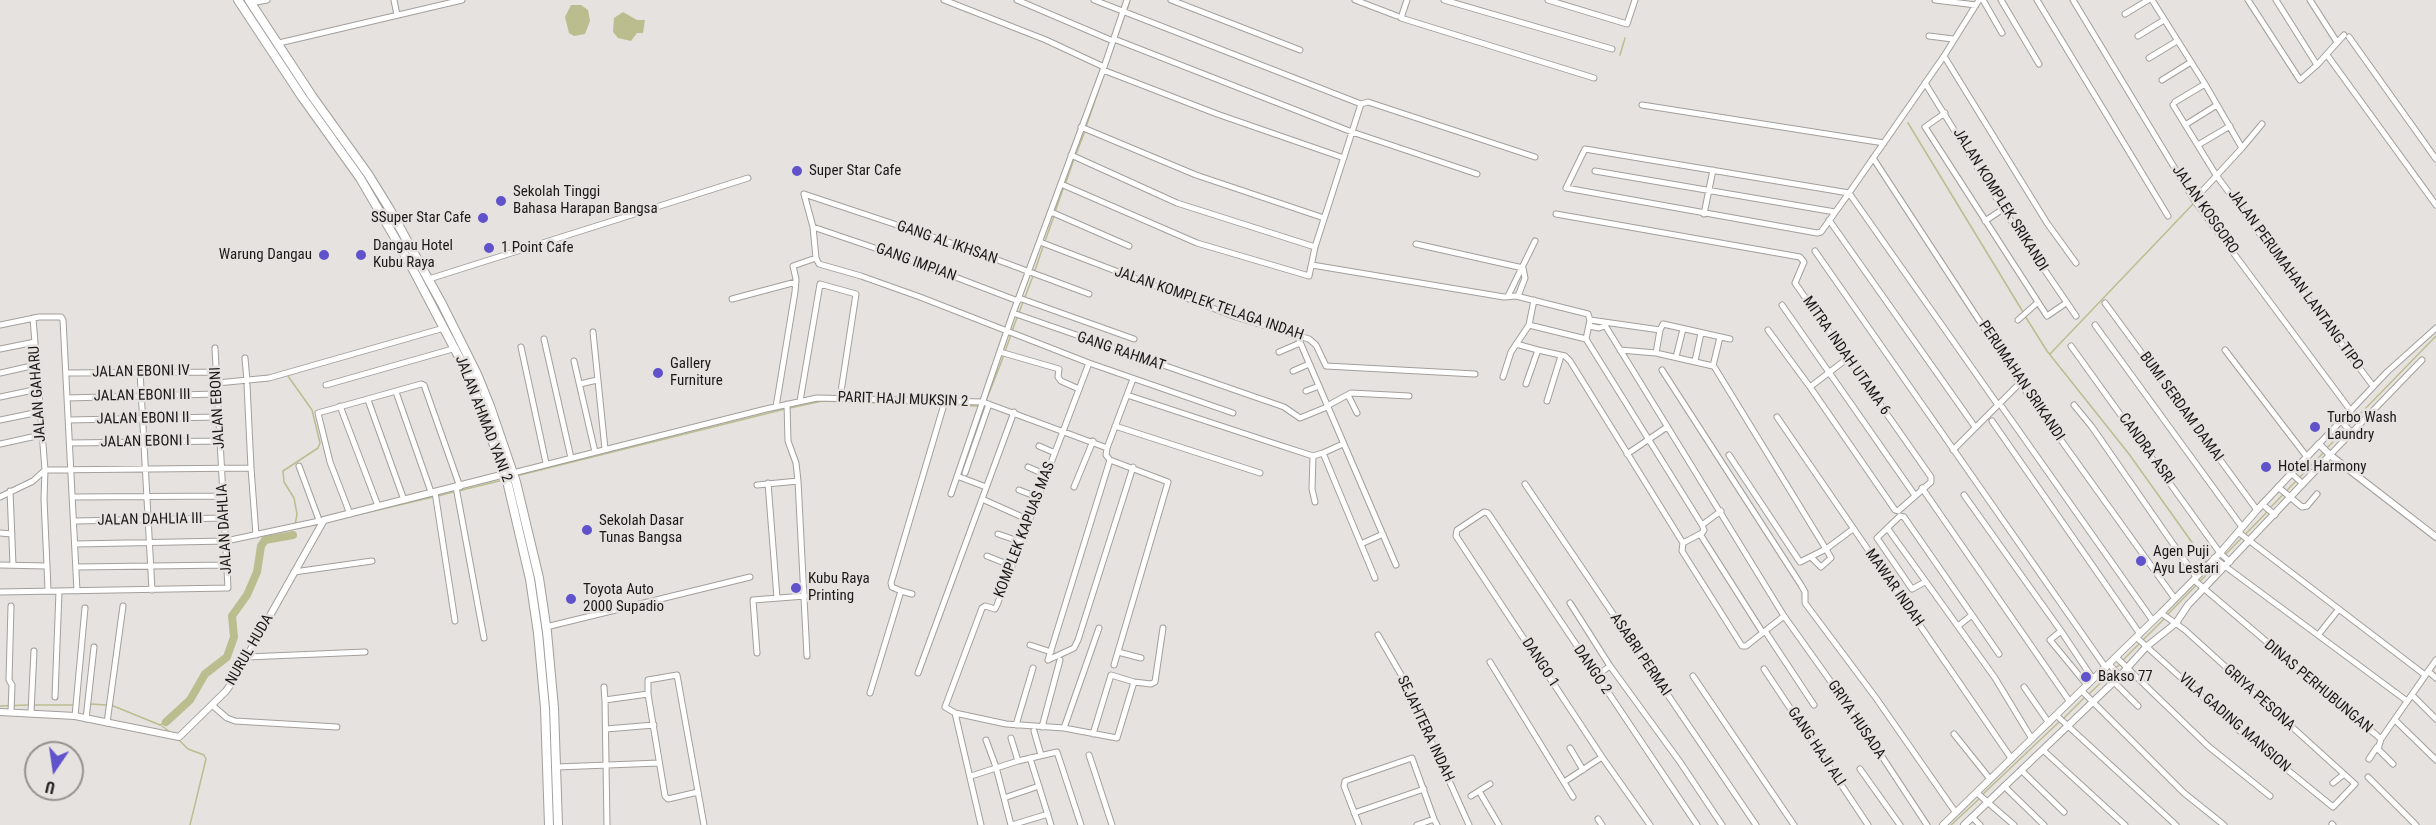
<!DOCTYPE html>
<html>
<head>
<meta charset="utf-8">
<style>
  body { margin:0 }
  #map { position:relative; width:2436px; height:825px; overflow:hidden; background:#e6e2df; font-family:"Roboto Condensed",sans-serif }
  canvas { display:block }
  .north { position:absolute; left:24px; top:741px; width:60px; height:60px; box-sizing:border-box; background:#e6e2df; border:2px solid #959290; border-radius:50%; rotate:193deg; font-size:16px; font-weight:700; line-height:24px; text-align:center; color:#1b1a19 }
  .north::after { content:''; display:block; margin:auto; width:21px; height:27px; background:#6052ca; clip-path:polygon(50% 0,100% 100%,50% 72%,0 100%) }
</style>
</head>
<body>
<div id="map">
<canvas width="2436" height="825"></canvas>
<div class="north">U</div>
</div>
<script>
const ctx = document.querySelector('canvas').getContext('2d');
ctx.lineJoin = 'round';
function fillPath(path, color) { ctx.fillStyle = color; ctx.fill(path, 'evenodd'); }
const toPath = rows => new Path2D(rows.map(r => 'M' + r).join(''));
function trace(path, color, width, dash) { ctx.strokeStyle = color; ctx.lineWidth = width; ctx.lineCap = dash ? 'butt' : 'round'; ctx.setLineDash(dash || []); ctx.stroke(path); }
function label(font, color, halo, rows, align = 'center') {
  ctx.font = font + ' "Roboto Condensed",sans-serif'; ctx.lineWidth = 5; ctx.setLineDash([]); ctx.textBaseline = 'middle'; ctx.strokeStyle = halo; ctx.fillStyle = color; for (const [text, x, y, turn = 0] of rows) {
    ctx.save(); ctx.translate(x, y); ctx.rotate((+turn || 0) * Math.PI / 180); ctx.textAlign = isNaN(turn) ? turn : align; if (halo) ctx.strokeText(text, 0, 0); ctx.fillText(text, 0, 0); ctx.restore();
  }
}
fillPath(toPath([
  [571,5,581,5,588,10,590,21,585,34,574,36,569,33,565,17],
  [623,12,637,20,645,20,643,33,637,33,631,41,618,38,613,32,614,18]
]), '#bbbd8e');
trace(toPath([
  [1127,10,1130,0],
  [1620,55,1625,38],
  [1908,123,2023,312],
  [1086,127,1102,80],
  [1076,154,1085,131],
  [1066,182,1074,159],
  [1055,212,1063,189],
  [1045,241,1054,216],
  [1035,270,1043,247],
  [1025,297,1033,276],
  [2025,316,2047,351,2129,454,2206,562],
  [1012,331,1023,302],
  [1005,351,1011,335],
  [2050,354,2194,203],
  [288,376,312,410,320,443,318,448,283,471,284,482,294,498,297,514,295,525],
  [986,401,1004,355],
  [945,405,979,406],
  [790,408,822,401,940,405],
  [2327,448,2436,336],
  [516,476,785,409],
  [2300,477,2324,452],
  [458,491,503,480],
  [438,496,453,492],
  [2271,507,2297,480],
  [327,522,433,497],
  [294,529,319,524],
  [2225,555,2268,511],
  [2167,615,2218,563],
  [2123,660,2164,619],
  [2089,694,2120,664],
  [90,704,107,705],
  [33,705,74,705],
  [111,705,160,725,166,722],
  [0,706,29,705],
  [2063,719,2085,697],
  [162,726,170,732],
  [178,739,188,749,204,755,206,759,190,825],
  [1982,795,2059,722],
  [1951,825,1979,799]
]), '#bbbd8e', 1.5);
trace(toPath([
  [166,722,190,700,205,674,227,657,234,637,232,616,247,595,257,572,261,546,265,540,293,535]
]), '#bbbd8e', 8);
const minor = toPath([
  [394,0,397,15],
  [944,0,1046,40,1104,67],
  [1017,0,1113,41],
  [1094,0,1361,104,1368,102,1535,157],
  [1171,0,1300,50],
  [1355,0,1397,16],
  [1407,0,1401,18,1594,78],
  [1444,0,1612,49],
  [1548,0,1627,24,1635,0],
  [1935,0,1976,5],
  [1979,0,1944,56,1849,193,1585,149,1566,188,1817,233,1821,232,1849,193,1998,405],
  [1983,0,2002,33],
  [2001,0,2039,64],
  [2037,0,2168,216],
  [2073,0,2194,200,2351,411],
  [2152,0,2205,84,2242,148,2194,200],
  [2248,0,2300,80,2317,65,2344,35],
  [2276,0,2317,65],
  [2310,0,2337,42],
  [251,3,267,0],
  [2125,14,2148,0],
  [1929,36,1953,39],
  [2138,36,2164,20],
  [2349,37,2436,159],
  [1114,39,1352,132,1477,174],
  [279,43,462,0],
  [2327,55,2436,205],
  [1944,56,2047,223,2076,263],
  [2149,58,2177,41],
  [1103,70,1217,114,1344,158],
  [2162,80,2191,62],
  [1925,83,2003,209,2076,316],
  [2175,102,2205,84],
  [1642,105,1884,143],
  [2173,105,2216,175,2373,386],
  [1945,113,1925,127,2047,316,2066,303],
  [2185,125,2217,105],
  [1081,127,1196,175,1324,218],
  [2198,145,2230,126],
  [2242,148,2262,124],
  [1071,155,1177,203,1315,247],
  [1873,158,2020,383,2175,599],
  [1595,171,1835,212],
  [1061,184,1197,243,1309,276,1315,247,1361,104],
  [804,194,960,246,1089,294],
  [804,194,813,227,816,258],
  [1051,212,1129,246],
  [1556,214,1800,257,1804,262,1795,283,1931,477,1931,482,1898,511,1895,510,1810,387,1768,330],
  [1704,214,1713,170],
  [1829,220,1975,427],
  [1985,221,2003,209],
  [813,227,916,262,1018,301],
  [1040,242,1236,317,1309,339,1316,345,1326,366,1475,374],
  [1416,244,1523,268,1525,278,1518,296],
  [1815,251,2106,668],
  [1312,265,1504,297,1516,296,1588,314,1590,320,1660,330,1663,324,1730,339],
  [429,279,748,178],
  [1508,296,1535,241],
  [1019,298,1134,339],
  [732,299,796,282],
  [1534,300,1529,325,1586,339],
  [2105,303,2257,510],
  [1782,305,1914,494],
  [1013,313,1284,407,1300,418,1327,407],
  [33,318,45,470,44,499,47,566],
  [1590,320,1586,339,1702,525],
  [2018,320,2037,303],
  [1603,322,1784,616,1856,717,1927,825],
  [0,325,39,317,61,317,63,320,77,591],
  [2095,325,2242,527],
  [1589,326,1599,328,1605,326],
  [593,332,605,449],
  [1297,335,1396,565],
  [544,339,571,458],
  [1516,344,1538,350,1526,384],
  [2071,346,2220,553,2230,562],
  [521,347,546,463],
  [0,349,35,342],
  [1538,350,1565,356,1570,361,1683,543,1702,533,1704,530,1702,525,1721,511],
  [1620,350,1656,353,1713,366,1720,337],
  [2225,350,2307,457],
  [1000,352,1059,369,1058,377,1061,381,1079,389],
  [1279,352,1300,343],
  [1656,353,1660,330],
  [1676,357,1683,329],
  [245,358,247,381],
  [574,361,595,452],
  [1695,361,1701,333],
  [1089,363,997,605,995,609,985,606,982,608,945,707,955,713,1006,724,1064,728,1117,738,1134,682,1111,675,1093,734],
  [1715,368,1826,549,1853,529],
  [1662,370,1801,585,1805,592,1805,603,1876,698,1956,813],
  [140,371,152,590],
  [1293,371,1309,364],
  [0,373,36,365],
  [66,373,216,372],
  [1503,377,1511,352,1529,325],
  [217,383,269,378,444,328],
  [580,384,597,380],
  [247,385,251,468],
  [326,385,456,348],
  [1810,387,1848,358],
  [1306,391,1319,386],
  [396,392,431,492],
  [1127,395,1279,445,1313,456,1323,453],
  [1348,395,1357,413],
  [0,397,38,389],
  [67,398,217,394],
  [368,400,404,500],
  [800,401,820,284,856,294,840,398],
  [1547,401,1561,356],
  [787,404,788,441,796,463,798,481,807,656],
  [2074,405,2092,427,2196,577],
  [340,406,378,506],
  [1327,406,1351,393,1409,396],
  [776,407,795,292,796,279,793,266,816,258,819,264,861,276,920,297,1089,363,1233,413],
  [2002,407,2153,621],
  [1777,417,2011,758],
  [0,420,39,412],
  [69,420,218,417],
  [1992,421,2140,634],
  [2341,421,2352,433],
  [1115,426,1260,473],
  [70,443,220,441],
  [0,444,41,435],
  [1343,444,1323,453,1375,578],
  [2319,444,2387,372,2436,328],
  [1039,446,1055,453],
  [1107,448,1106,455,1110,460,1168,482,1114,665],
  [1953,450,2020,383],
  [1627,454,1667,427],
  [1729,455,1800,562,1826,549,1831,558,1821,567,1812,558],
  [2330,455,2422,360],
  [1313,456,1312,489,1315,502],
  [299,466,319,520],
  [1028,467,1046,475],
  [513,473,766,409,817,398,983,402,1107,448,1133,379],
  [965,473,989,404],
  [2291,473,2303,484],
  [957,476,986,487],
  [768,483,777,598],
  [1525,484,1756,825],
  [757,485,798,481],
  [456,487,484,638],
  [1074,487,1093,441],
  [2278,487,2302,507,2307,506,2317,494],
  [1922,488,2070,702],
  [1019,490,1037,497],
  [10,491,13,565],
  [435,492,455,621],
  [951,494,1013,313,1103,70,1127,0],
  [1964,495,2061,631,2050,640,2087,685],
  [0,497,33,481,45,470,251,468,256,535],
  [74,497,223,496],
  [982,499,1029,520],
  [2262,504,2275,515],
  [350,514,330,462,318,413,421,384,424,385,460,487],
  [75,521,225,518],
  [1888,529,1995,678,2032,739],
  [2238,532,2425,675],
  [0,533,12,534],
  [998,534,1021,542],
  [1700,534,1763,633],
  [1683,543,1682,551,1742,646,1746,646,1784,616],
  [76,544,226,541,324,520],
  [1361,544,1383,534],
  [987,556,1012,566],
  [2214,558,2407,701],
  [0,565,47,566,48,591],
  [77,567,227,565],
  [294,572,372,561],
  [2194,580,2381,739,2436,660],
  [1925,582,1912,589,1877,538,1900,516,1904,517,1972,615,1958,626],
  [901,591,912,594],
  [0,592,228,588,215,348],
  [1570,603,1610,666],
  [1972,615,1999,654],
  [546,627,750,577],
  [1765,631,1814,705],
  [2061,631,2093,679],
  [2319,634,2338,610],
  [1378,635,1403,678,1469,825],
  [2136,637,2241,732,2333,807,2355,784,2185,630,2161,613],
  [1030,645,1051,652],
  [1118,652,1141,658],
  [757,653,753,600,805,596],
  [247,657,365,652],
  [2117,658,2208,746,2270,796],
  [1048,660,1074,648,1078,640,1133,467],
  [1048,660,1110,460],
  [1490,662,1573,797],
  [2110,665,2120,676],
  [1764,669,1868,825],
  [2428,671,2436,678],
  [918,673,1014,412],
  [1596,676,1610,666,1680,762,1722,825],
  [1693,676,1794,825],
  [1134,682,1151,684,1155,682,1163,628],
  [2114,682,2138,706],
  [604,687,605,701],
  [2024,687,2049,723],
  [2082,691,2184,793,2224,825],
  [870,693,901,591,892,587,891,583,945,401],
  [2412,695,2436,719],
  [55,697,59,591],
  [212,705,227,718,235,721,337,727],
  [11,712,12,685,9,680,11,606],
  [31,712,34,651],
  [955,713,981,825],
  [2056,715,2176,825],
  [75,716,85,608],
  [86,719,94,647],
  [2395,720,2436,760],
  [107,723,123,606],
  [1016,725,1033,668],
  [1042,727,1060,660],
  [1064,728,1099,628],
  [606,729,654,725],
  [1034,731,1041,755],
  [1954,734,1990,779],
  [1011,738,1018,761],
  [2381,739,2378,749,2393,764],
  [986,740,996,767,1011,825],
  [1570,748,1583,770],
  [2043,750,2125,825],
  [1089,755,1112,825],
  [1030,758,1051,825],
  [2369,759,2377,747],
  [557,767,659,763],
  [1860,769,1900,825],
  [2021,770,2064,812],
  [971,776,1018,761,1057,752,1081,825],
  [2368,777,2416,825],
  [1564,782,1602,757],
  [2333,783,2344,774],
  [2004,786,2044,825],
  [1479,791,1499,825],
  [698,792,668,799,665,796,648,694,648,680,677,675,704,825],
  [1977,793,2014,825],
  [1471,796,1490,784],
  [1004,798,1039,786],
  [1354,813,1424,789],
  [1972,817,1980,825],
  [1598,819,1602,825],
  [2332,824,2333,825],
  [607,825,605,700,648,694],
  [1012,825,1048,814],
  [1359,825,1344,786,1345,781,1412,758,1434,819],
  [1417,825,1434,819,1437,825],
  [1650,825,1602,757,1456,536,1457,530,1484,512,1488,513,1697,825]
]);
const tertiary = toPath([
  [0,712,75,716,179,737,226,691,233,681,324,520,505,474],
  [1943,825,2161,613,2220,553,2257,510,2319,444,2330,455,2436,537],
  [1964,825,2120,676,2146,647,2176,623,2188,605,2330,455]
]);
const trunk = toPath([
  [238,0,302,97,360,178,409,262,471,380,508,485,530,579,538,633,545,708,549,825],
  [249,0,312,96,368,174,389,208,442,304,477,374,490,406,516,482,539,578,547,632,554,708,558,825]
]);
trace(minor, '#a29f9c', 7);
trace(tertiary, '#a29f9c', 8);
trace(trunk, '#a29f9c', 10);
trace(minor, '#fff', 5);
trace(tertiary, '#fff', 6);
trace(trunk, '#fff', 8);
for (const [x, y, r, color] of [
  [797,171,6,"#6052ca"],
  [501,201,6,"#6052ca"],
  [483,218,6,"#6052ca"],
  [489,248,6,"#6052ca"],
  [324,255,6,"#6052ca"],
  [361,255,6,"#6052ca"],
  [658,373,6,"#6052ca"],
  [2315,427,6,"#6052ca"],
  [2266,467,6,"#6052ca"],
  [587,530,6,"#6052ca"],
  [2141,561,6,"#6052ca"],
  [796,588,6,"#6052ca"],
  [571,599,6,"#6052ca"],
  [2086,677,6,"#6052ca"]
]) { const dot = new Path2D(); dot.arc(x, y, r, 0, 2 * Math.PI); ctx.fillStyle = color; ctx.fill(dot); trace(dot, '#e6e2df', 2); }
label('15px', '#1b1a19', '#e6e2df', [
  ["Super Star Cafe",809,171],
  ["Sekolah Tinggi",513,192],
  ["Bahasa Harapan Bangsa",513,209],
  ["SSuper Star Cafe",471,218,"right"],
  ["Dangau Hotel",373,246],
  ["Kubu Raya",373,263],
  ["1 Point Cafe",501,248],
  ["Warung Dangau",312,255,"right"],
  ["Gallery",670,364],
  ["Furniture",670,381],
  ["Turbo Wash",2327,418],
  ["Laundry",2327,435],
  ["Hotel Harmony",2278,467],
  ["Sekolah Dasar",599,521],
  ["Tunas Bangsa",599,538],
  ["Agen Puji",2153,552],
  ["Ayu Lestari",2153,569],
  ["Kubu Raya",808,579],
  ["Printing",808,596],
  ["Toyota Auto",583,590],
  ["2000 Supadio",583,607],
  ["Bakso 77",2098,677]
], 'left');
label('15px', '#1b1a19', '#e6e2df', [
  ["JALAN KOMPLEK SRIKANDI",2000,200,58],
  ["JALAN KOSGORO",2205,210,55],
  ["GANG AL IKHSAN",947,243,19],
  ["GANG IMPIAN",916,263,20],
  ["JALAN PERUMAHAN LANTANG TIPO",2295,280,54],
  ["JALAN KOMPLEK TELAGA INDAH",1209,304,19],
  ["GANG RAHMAT",1121,352,19],
  ["MITRA INDAH UTAMA 6",1846,356,55],
  ["JALAN EBONI IV",141,372,-1],
  ["PERUMAHAN SRIKANDI",2021,381,56],
  ["JALAN GAHARU",38,394,-94],
  ["JALAN EBONI III",142,396,-1],
  ["PARIT HAJI MUKSIN 2",903,400,2],
  ["BUMI SERDAM DAMAI",2181,407,54],
  ["JALAN EBONI",218,408,-93],
  ["JALAN EBONI II",143,419,-1],
  ["JALAN AHMAD YANI 2",483,419,69],
  ["JALAN EBONI I",145,442,-1],
  ["CANDRA ASRI",2146,449,54],
  ["JALAN DAHLIA III",150,520,-1],
  ["JALAN DAHLIA",225,529,-93],
  ["KOMPLEK KAPUAS MAS",1025,530,-69],
  ["MAWAR INDAH",1894,588,55],
  ["NURUL HUDA",250,650,-60],
  ["ASABRI PERMAI",1640,655,56],
  ["DANGO 1",1540,663,57],
  ["DANGO 2",1592,670,56],
  ["DINAS PERHUBUNGAN",2318,687,40],
  ["GRIYA PESONA",2259,698,42],
  ["GRIYA HUSADA",1856,720,56],
  ["VILA GADING MANSION",2234,723,41],
  ["SEJAHTERA INDAH",1425,729,65],
  ["GANG HAJI ALI",1816,747,56]
]);
</script>
</body>
</html>
